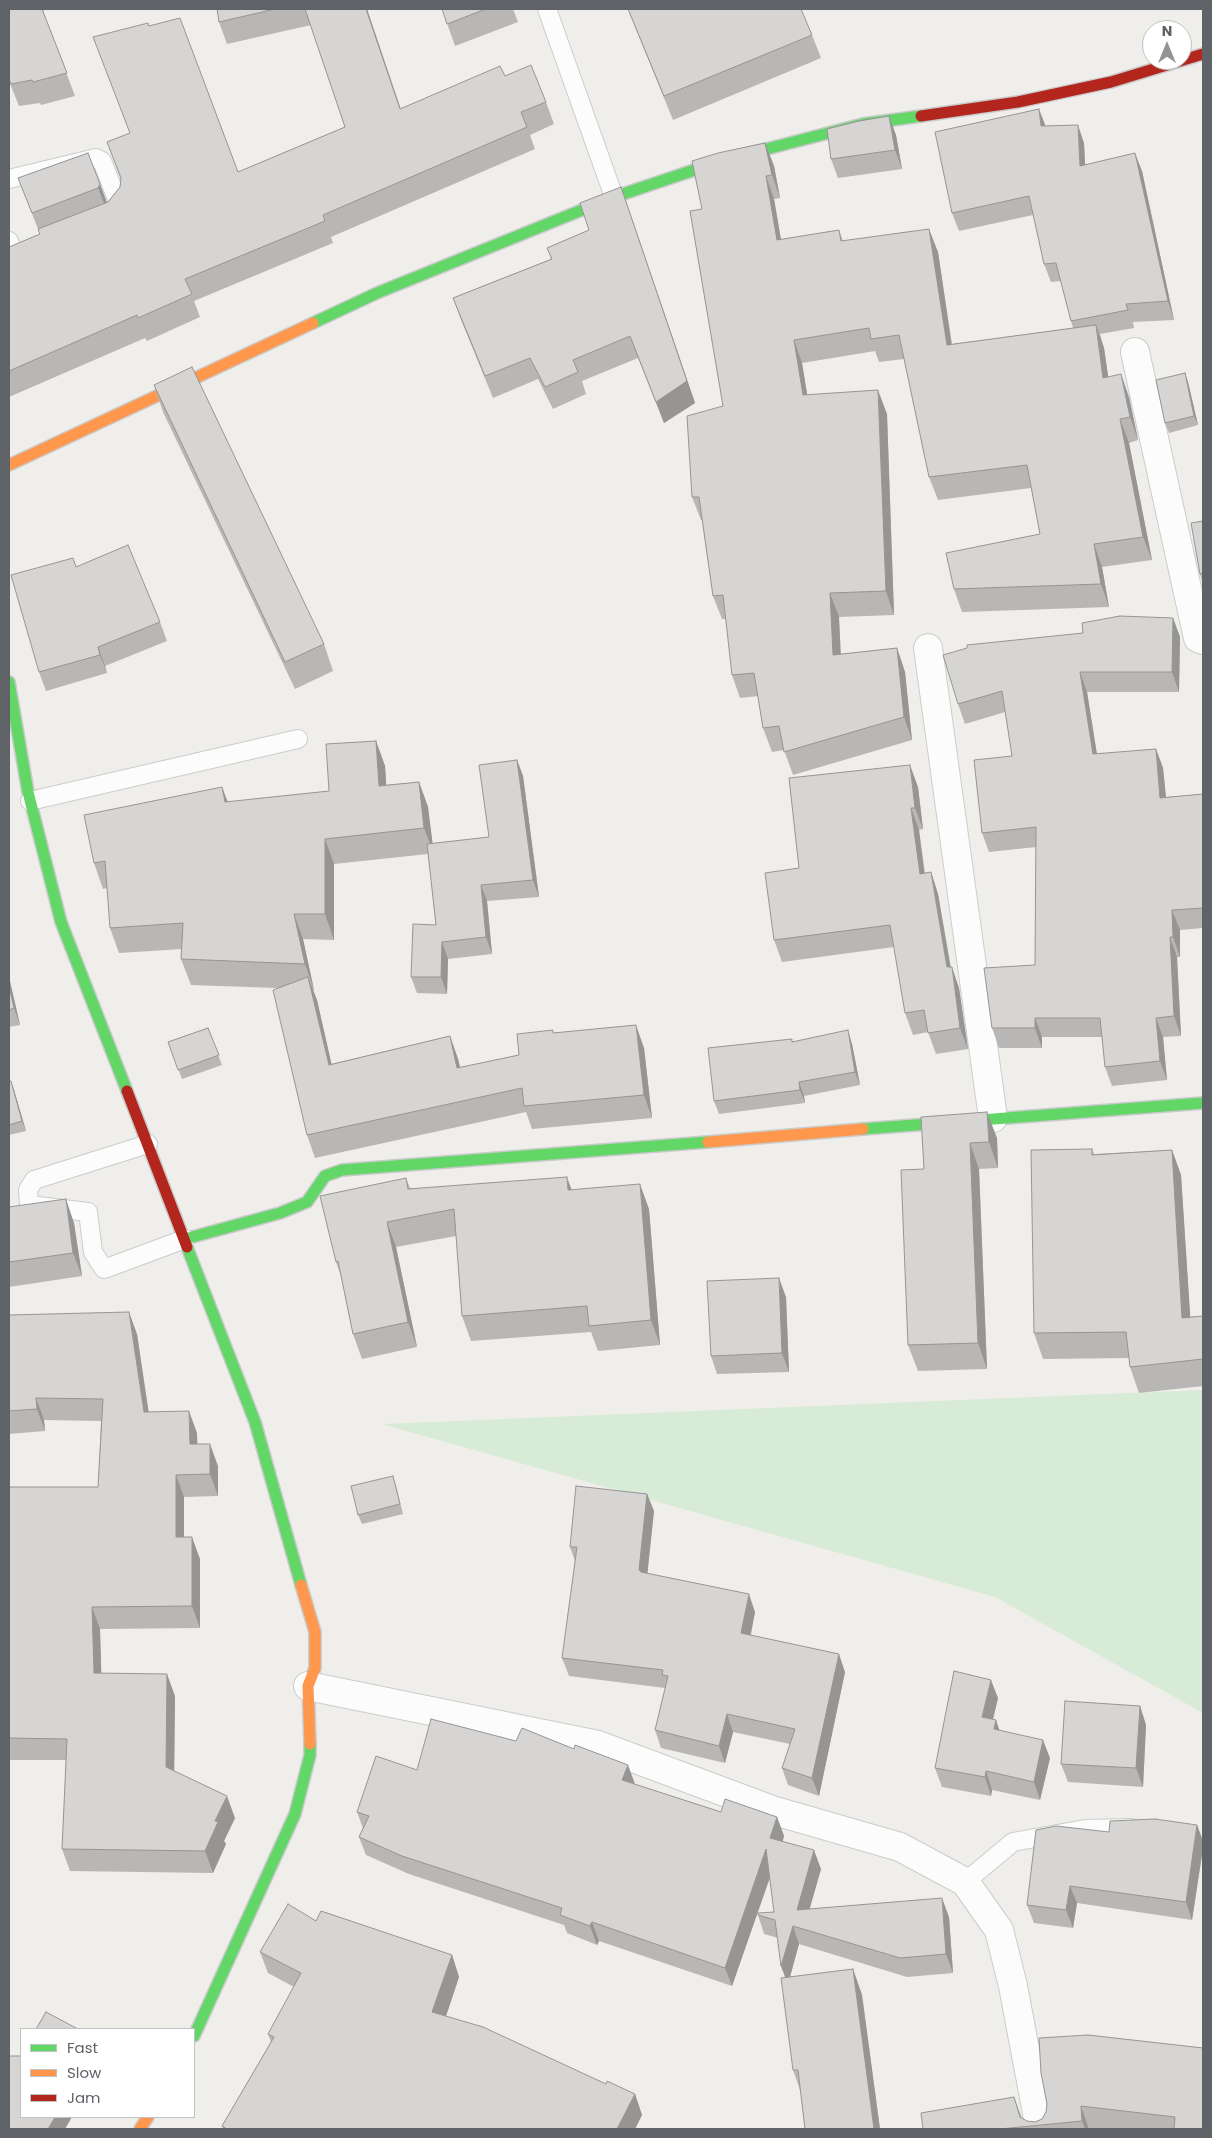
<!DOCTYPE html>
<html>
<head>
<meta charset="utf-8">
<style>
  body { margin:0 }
  #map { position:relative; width:1212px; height:2138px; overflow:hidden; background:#efeeea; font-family:Poppins,sans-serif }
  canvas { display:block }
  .frame { position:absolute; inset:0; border:10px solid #5f6368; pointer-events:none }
  .legend { position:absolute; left:20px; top:2028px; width:175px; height:90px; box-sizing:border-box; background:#fff; border:1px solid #bfc1c3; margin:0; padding:6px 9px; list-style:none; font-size:15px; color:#5f6368 }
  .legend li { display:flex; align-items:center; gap:10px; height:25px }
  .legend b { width:25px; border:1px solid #bfc1c3 }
  .north { position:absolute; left:1142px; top:20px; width:50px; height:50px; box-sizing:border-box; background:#fff; border:1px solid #bfc1c3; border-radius:50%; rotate:0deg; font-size:14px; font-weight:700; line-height:20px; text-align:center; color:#5f6368 }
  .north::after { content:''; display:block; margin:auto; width:18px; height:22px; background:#919496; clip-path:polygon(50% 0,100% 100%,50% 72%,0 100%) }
</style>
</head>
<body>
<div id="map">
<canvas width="1212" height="2138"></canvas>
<div class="frame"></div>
<ul class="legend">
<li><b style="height:6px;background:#63d668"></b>Fast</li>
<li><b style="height:6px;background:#ff974d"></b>Slow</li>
<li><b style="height:6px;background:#b3261e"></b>Jam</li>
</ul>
<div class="north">N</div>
</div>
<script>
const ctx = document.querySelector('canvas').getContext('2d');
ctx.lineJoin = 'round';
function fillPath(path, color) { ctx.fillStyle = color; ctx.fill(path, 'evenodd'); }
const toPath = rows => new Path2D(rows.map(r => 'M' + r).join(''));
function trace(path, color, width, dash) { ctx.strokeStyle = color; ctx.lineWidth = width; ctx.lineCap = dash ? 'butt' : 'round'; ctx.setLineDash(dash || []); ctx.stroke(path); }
fillPath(toPath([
  [1203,1390,1203,1713,995,1597,382,1424]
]), '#d8ebd6');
const lane = toPath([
  [547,9,614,197],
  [9,179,96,158,102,161,119,204,114,214],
  [9,241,13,253],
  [30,801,298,739],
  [148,1144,34,1180,28,1190,29,1205,88,1212,93,1252,104,1269,185,1239],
  [965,1882,1013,1842,1085,1829,1131,1828]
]);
const street = toPath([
  [1135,352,1198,638,1203,640],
  [928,648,993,1118],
  [308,1686,598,1745,775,1811,900,1847,965,1882,999,1930,1013,1986,1040,2129]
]);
const fast = toPath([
  [313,323,377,293,614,197,724,160,863,124,921,116],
  [9,682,28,792,61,922,127,1091],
  [863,1129,1203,1103],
  [185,1239,280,1213,307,1202,325,1176,342,1170,708,1142],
  [187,1247,255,1422,301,1585],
  [194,2036,295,1814,310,1755,310,1744]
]);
const slow = toPath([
  [9,465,313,323],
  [708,1142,863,1129],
  [301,1585,315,1632,315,1668,308,1686,310,1744],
  [140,2129,148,2117]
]);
const jam = toPath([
  [921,116,1018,102,1111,82,1203,54],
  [127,1091,187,1247]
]);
trace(lane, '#cbcccc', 20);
trace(street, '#cbcccc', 30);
trace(fast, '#cacacb', 14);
trace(slow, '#cacacb', 14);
trace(jam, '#cacacb', 14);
trace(lane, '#fdfcfc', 18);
trace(street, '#fdfcfc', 28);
trace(fast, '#63d668', 11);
trace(slow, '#ff974d', 11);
trace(jam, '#b3261e', 11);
fillPath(toPath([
  [9,9,47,9,43,11,75,96,41,105,40,103,19,106,9,81],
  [217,9,367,9,401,109,505,76,546,102,554,124,530,135,535,149,331,237,333,243,194,301,200,317,147,341,145,338,9,397,9,247,40,234,18,178,100,184,107,203,120,187,121,179,107,142,130,133,149,26,238,172,345,127,311,25,227,44,219,22],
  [442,9,513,9,518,22,455,46],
  [628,9,812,35,821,58,673,120,637,32],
  [1045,126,1084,143,1085,164,1142,171,1174,320,1133,322,1134,328,1100,334,1104,348,1108,377,1129,397,1138,440,1129,443,1152,560,1102,567,1109,607,962,612,954,589,1040,534,1031,488,938,500,929,477,904,359,879,362,875,351,802,363,807,394,887,414,894,615,839,617,840,654,897,648,905,672,912,740,793,775,784,750,772,752,763,728,758,696,740,698,732,675,726,619,722,619,713,596,702,520,701,520,692,497,723,406,702,209,765,143,774,166,780,198,774,199,781,240,839,230,843,241,938,252,952,344,1073,328,1071,321,1061,281,1051,282,1044,264,1033,215,959,231,952,213],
  [896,135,902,169,838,178,831,159],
  [621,187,695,403,664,423,638,358,582,381,586,394,553,409,538,379,493,398,461,320,453,298,551,259,547,248,589,230],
  [1185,373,1188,382,1198,425,1169,433,1165,423],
  [154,385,324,644,333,671,295,689,163,412],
  [1203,521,1203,583,1200,574],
  [73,558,76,567,160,622,167,641,105,666,107,673,46,691,39,672],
  [1173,618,1180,637,1179,692,1087,692,1097,754,1156,749,1163,768,1166,797,1203,794,1203,928,1180,930,1180,957,1177,957,1181,1036,1163,1037,1167,1080,1112,1086,1105,1067,1102,1037,1042,1037,1042,1048,999,1048,992,1028,1035,965,1036,847,989,852,982,833,1012,756,1005,712,965,724,958,704,1083,633],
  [376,741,385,766,386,785,419,782,428,807,432,844,489,837,517,760,523,776,539,897,487,901,492,954,448,959,447,994,417,993,411,977,436,925,428,854,334,864,334,940,303,939,314,990,313,990,317,1000,331,1064,450,1036,458,1059,460,1068,519,1055,553,1033,644,1048,652,1118,532,1129,526,1112,315,1158,307,1135,277,988,191,985,181,959,182,949,119,953,110,928,107,888,103,889,94,863,222,787,228,802,329,791],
  [918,787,923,829,919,830,925,873,931,872,938,894,951,967,959,988,968,1049,936,1054,928,1032,913,1035,905,1013,894,947,782,962,774,940,799,868],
  [9,977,20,1025,9,1027],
  [208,1028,222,1065,182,1079,168,1042],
  [793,1042,852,1044,860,1085,804,1096,805,1103,719,1114,714,1101],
  [9,1081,11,1081,14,1090,26,1131,9,1135],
  [921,1117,997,1138,998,1168,979,1169,987,1369,918,1371,908,1345,924,1169],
  [1092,1149,1094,1154,1172,1150,1181,1175,1190,1317,1203,1316,1203,1386,1139,1393,1130,1367,1129,1358,1043,1359,1034,1333],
  [406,1178,410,1188,572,1190,649,1209,660,1345,598,1351,591,1332,471,1341,462,1316,456,1236,396,1247,417,1347,362,1359,353,1334,341,1276,336,1262],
  [9,1207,74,1223,82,1276,9,1287],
  [786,1297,789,1372,717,1374,711,1356],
  [9,1315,137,1334,148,1412,197,1433,197,1444,218,1466,218,1496,184,1497,184,1537,200,1559,200,1628,100,1629,101,1673,175,1696,174,1771,235,1818,224,1841,226,1844,213,1873,70,1871,62,1849,66,1760,9,1760,9,1487,98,1487,101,1421,44,1420,45,1431,9,1434],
  [393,1476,396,1486,403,1514,362,1524,358,1515],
  [647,1494,654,1511,647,1574,755,1612,751,1635,845,1672,819,1796,788,1785,782,1768,790,1744,733,1732,725,1763,661,1748,655,1730,665,1688,569,1676,562,1658,575,1561,570,1547],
  [998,1698,993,1719,996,1720,999,1730,1050,1758,1040,1800,992,1790,991,1796,942,1787,935,1768],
  [1140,1706,1146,1725,1143,1787,1068,1782,1061,1764],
  [417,1770,634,1784,721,1812,777,1817,784,1836,783,1841,821,1869,809,1909,949,1917,953,1973,907,1977,799,1944,790,1977,853,1969,862,1995,880,2129,805,2129,801,2093,793,2070,785,1977,781,1966,778,1938,764,1934,758,1915,774,1912,770,1878,732,1986,599,1941,597,1945,567,1933,564,1925,409,1874,366,1855,359,1837,363,1828,357,1812],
  [1197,1825,1203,1841,1203,1848,1192,1920,1077,1903,1073,1928,1034,1923,1027,1905,1109,1832],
  [316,1921,452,1955,459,1977,446,2016,606,2084,635,2094,642,2115,635,2129,223,2129,222,2126,271,2042,268,2034,294,1987,268,1973,260,1952],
  [1039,2038,1203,2129,923,2129,1014,2097,1022,2118,1027,2121,1035,2122,1042,2119,1046,2112,1047,2104]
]), '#b8b7b5');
fillPath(toPath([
  [366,9,367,9,408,132,400,109],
  [1039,109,1046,127,1041,126],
  [889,116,896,135,902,169,895,150],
  [1078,125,1084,143,1086,184,1080,166],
  [765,143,774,166,780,198,772,175],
  [1135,153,1142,171,1174,320,1168,301],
  [766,176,774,199,785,263,777,240],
  [100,184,107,203,105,206,98,188],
  [621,187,695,403,664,423,656,402],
  [929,229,938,252,955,368,947,345],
  [1096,325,1104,348,1112,402,1103,378],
  [794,340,802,363,811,418,803,395],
  [1185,373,1188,382,1198,425,1194,416],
  [1121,374,1129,397,1138,440,1130,417],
  [878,390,887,414,894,615,886,591],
  [1120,419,1129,443,1152,560,1143,537],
  [1094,544,1102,567,1109,607,1101,584],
  [830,593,839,617,842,678,833,655],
  [1173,618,1180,637,1179,692,1172,672],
  [98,647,105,666,107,673,100,655],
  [897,648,905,672,912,740,904,717],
  [1080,672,1087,692,1100,774,1093,754],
  [376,741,385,766,388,811,379,786],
  [1156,749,1163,768,1168,818,1160,798],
  [517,760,523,776,539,897,533,880],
  [910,765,918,787,923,829,915,808],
  [419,782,428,807,434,854,424,828],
  [222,787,231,812,225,802],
  [911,808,919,830,927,896,920,874],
  [325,839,334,864,334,940,325,914],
  [931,872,938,894,954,989,947,967],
  [481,885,487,901,492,954,486,937],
  [1172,910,1180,930,1180,957,1173,937],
  [294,914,303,939,314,990,305,964],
  [1170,937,1177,957,1181,1036,1174,1016],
  [442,942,448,959,447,994,441,977],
  [952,967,959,988,968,1049,960,1028],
  [9,977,20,1025,14,1008,9,986],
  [308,977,317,1000,337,1088,329,1065],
  [1035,1018,1042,1037,1042,1048,1035,1028],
  [1156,1018,1163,1037,1167,1080,1160,1061],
  [636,1025,644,1048,652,1118,644,1095],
  [848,1030,852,1044,860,1085,855,1072],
  [450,1036,458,1059,466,1091,457,1068],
  [11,1081,14,1090,26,1131,22,1121],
  [799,1082,804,1096,805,1103,800,1090],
  [987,1112,997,1138,998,1168,989,1142],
  [970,1143,979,1169,987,1369,978,1343],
  [1172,1150,1181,1175,1192,1343,1182,1318],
  [567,1177,576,1202,568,1190],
  [640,1184,649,1209,660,1345,651,1320],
  [66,1199,74,1223,82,1276,73,1253],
  [387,1222,396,1247,417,1347,408,1322],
  [779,1278,786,1297,789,1372,782,1353],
  [129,1312,137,1334,152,1434,144,1412],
  [36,1398,44,1420,45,1431,37,1409],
  [189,1411,197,1433,198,1466,190,1444],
  [210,1444,218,1466,218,1496,210,1474],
  [176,1475,184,1497,184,1559,176,1537],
  [647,1494,654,1511,646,1587,639,1570],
  [192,1537,200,1559,200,1628,192,1606],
  [749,1594,755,1612,747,1651,741,1633],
  [92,1607,100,1629,102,1695,94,1673],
  [839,1654,845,1672,819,1796,812,1778],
  [167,1674,175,1696,174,1789,166,1767],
  [991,1680,998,1698,989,1736,982,1717],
  [1140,1706,1146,1725,1143,1787,1136,1768],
  [727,1714,733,1732,725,1763,719,1746],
  [996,1720,1002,1738,994,1729],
  [1043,1740,1050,1758,1040,1800,1034,1782],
  [628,1765,635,1784,622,1780],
  [986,1771,992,1790,991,1796,985,1777],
  [227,1796,235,1818,224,1841,226,1844,213,1873,205,1851,215,1821],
  [777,1817,784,1836,777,1857,770,1838],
  [1197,1825,1203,1841,1203,1848,1192,1920,1186,1902],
  [766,1849,773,1868,732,1986,725,1968],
  [814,1850,821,1869,804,1929,797,1910],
  [1070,1886,1077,1903,1073,1928,1066,1910],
  [942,1898,949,1917,953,1973,946,1954],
  [592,1922,599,1941,597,1945,590,1926],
  [793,1926,799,1944,788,1984,781,1966],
  [452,1955,459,1977,440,2034,432,2012],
  [853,1969,862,1995,880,2129,874,2129],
  [635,2094,642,2115,635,2129,617,2129],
  [1081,2106,1089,2129,1085,2129,1082,2121],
  [55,2117,72,2117,65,2129,48,2129]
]), '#969594');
const building = toPath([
  [9,9,42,9,67,73,33,82,32,80,11,84,9,79,9,9],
  [217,9,275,9,219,22,217,9],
  [305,9,366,9,400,109,500,66,505,76,531,65,546,102,521,112,527,127,323,215,325,221,185,279,192,294,138,318,137,315,9,371,9,247,40,234,38,229,108,202,120,187,121,178,107,142,130,133,93,37,148,23,149,26,180,18,238,172,345,127,305,9],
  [442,9,486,9,447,24,442,9],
  [628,9,801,9,812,35,664,96,628,9],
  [1039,109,1041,126,1078,125,1080,166,1135,153,1168,301,1126,304,1128,310,1071,321,1056,263,1044,264,1029,196,952,213,935,132,1039,109],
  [889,116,895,150,831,159,827,129,859,121,889,116],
  [765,143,772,175,766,176,777,240,839,230,841,241,929,229,947,345,1096,325,1103,378,1121,374,1130,417,1120,419,1143,537,1094,544,1101,584,954,589,946,553,1040,534,1027,465,929,477,899,335,871,339,869,328,794,340,803,395,878,390,886,591,830,593,833,655,897,648,904,717,784,752,779,726,763,728,754,673,732,675,723,595,713,596,699,497,692,497,687,416,723,406,690,211,702,209,692,161,718,153,765,143],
  [88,153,100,184,98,188,32,213,18,178,88,153],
  [621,187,687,381,656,402,630,336,573,360,578,372,545,387,530,358,485,376,453,298,552,259,547,248,589,230,580,203,621,187],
  [192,367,324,644,285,662,154,385,192,367],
  [1185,373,1194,416,1165,423,1156,380,1185,373],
  [1203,521,1203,573,1200,574,1191,523,1203,521],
  [128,545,160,622,98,647,100,655,39,672,11,575,73,558,76,567,128,545],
  [1120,616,1173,618,1172,672,1080,672,1093,754,1156,749,1160,798,1203,794,1203,908,1172,910,1173,937,1170,937,1174,1016,1156,1018,1160,1061,1105,1067,1100,1018,1035,1018,1035,1028,992,1028,984,968,1035,965,1036,827,982,833,974,760,1012,756,1002,691,958,704,943,655,967,648,967,645,1083,633,1082,623,1120,616],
  [376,741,379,786,419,782,424,828,325,839,325,914,294,914,305,964,181,959,183,923,110,928,105,861,94,863,84,815,222,787,225,802,329,791,326,744,376,741],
  [517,760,533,880,481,885,486,937,442,942,441,977,411,977,413,924,436,925,427,844,489,837,479,765,517,760],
  [910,765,915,808,911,808,920,874,931,872,947,967,952,967,960,1028,928,1033,924,1010,905,1013,890,925,774,940,765,873,799,868,789,778,910,765],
  [308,977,329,1065,450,1036,457,1068,519,1055,517,1034,553,1030,553,1033,636,1025,644,1095,524,1106,522,1088,307,1135,273,990,308,977],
  [9,986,14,1008,9,1010,9,986],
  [208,1028,219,1055,178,1070,168,1042,208,1028],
  [848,1030,855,1072,799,1082,800,1090,714,1101,708,1048,792,1039,792,1042,848,1030],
  [9,1081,11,1081,22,1121,9,1125,9,1081],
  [987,1112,989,1142,970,1143,978,1343,908,1345,901,1170,924,1169,921,1117,987,1112],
  [1092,1149,1092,1155,1172,1150,1182,1318,1203,1316,1203,1359,1130,1367,1126,1332,1034,1333,1031,1150,1092,1149],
  [567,1177,568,1190,640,1184,651,1320,589,1326,587,1306,462,1316,454,1209,387,1222,408,1322,353,1334,338,1261,336,1262,320,1196,406,1178,408,1189,567,1177],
  [66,1199,73,1253,9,1262,9,1207,66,1199],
  [779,1278,782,1353,711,1356,707,1281,779,1278],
  [129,1312,144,1412,189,1411,190,1444,210,1444,210,1474,176,1475,176,1537,192,1537,192,1606,92,1607,94,1673,167,1674,166,1767,227,1796,215,1821,218,1822,205,1851,62,1849,67,1739,9,1738,9,1487,98,1487,103,1399,36,1398,37,1409,9,1411,9,1315,129,1312],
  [393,1476,400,1504,358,1515,351,1486,393,1476],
  [576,1486,647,1494,639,1570,641,1572,749,1594,741,1633,839,1654,812,1778,782,1768,795,1729,727,1714,719,1746,655,1730,668,1676,662,1675,663,1670,562,1658,577,1547,570,1547,576,1486],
  [954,1671,991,1680,982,1717,996,1720,994,1729,1043,1740,1034,1782,986,1771,985,1777,935,1768,954,1671],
  [1065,1701,1140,1706,1136,1768,1061,1764,1065,1701],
  [431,1719,516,1741,522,1728,574,1749,575,1745,628,1765,622,1780,721,1812,725,1799,777,1817,770,1838,814,1850,797,1910,942,1898,946,1954,900,1958,793,1926,781,1966,775,1920,758,1915,758,1913,774,1912,766,1849,725,1968,592,1922,590,1926,560,1915,562,1908,402,1856,359,1837,369,1816,357,1812,376,1756,417,1770,431,1719],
  [1155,1819,1197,1825,1186,1902,1070,1886,1066,1910,1027,1905,1036,1830,1056,1826,1109,1832,1110,1821,1155,1819],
  [288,1904,316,1921,321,1911,452,1955,432,2012,483,2027,606,2084,607,2081,635,2094,617,2129,227,2129,222,2126,274,2037,268,2034,301,1973,260,1952,288,1904],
  [853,1969,874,2129,805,2129,798,2070,793,2070,781,1978,853,1969],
  [46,2012,78,2029,36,2029,46,2012],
  [1088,2035,1203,2048,1203,2129,1174,2129,1175,2117,1081,2106,1082,2121,1000,2129,923,2129,921,2113,1014,2097,1020,2117,1027,2121,1035,2122,1042,2119,1046,2112,1047,2104,1041,2073,1039,2038,1088,2035],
  [9,2056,21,2056,21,2117,55,2117,48,2129,9,2129,9,2056]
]);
fillPath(building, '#d6d5d3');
trace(building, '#969594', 1);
</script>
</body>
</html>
